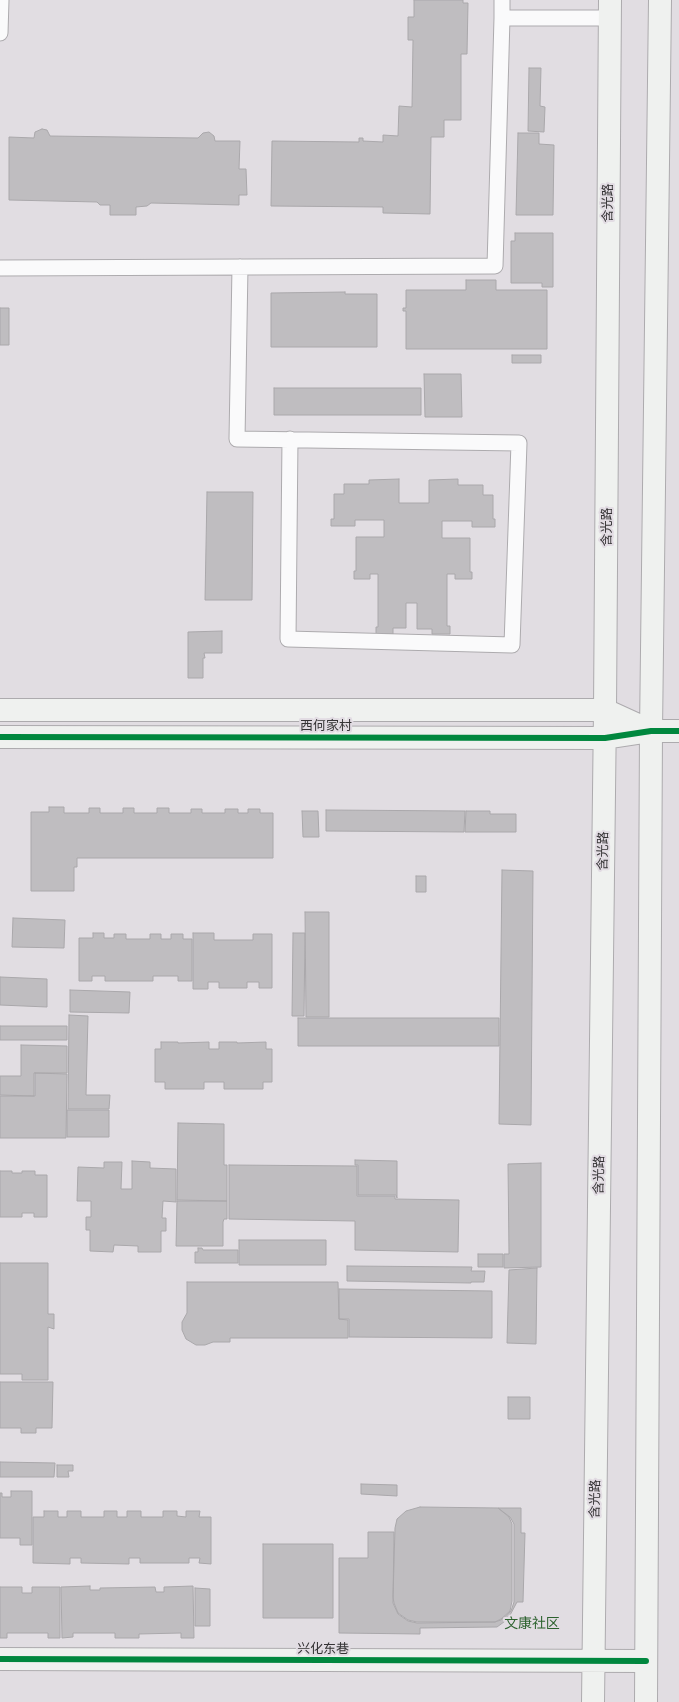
<!DOCTYPE html>
<html>
<head>
<meta charset="utf-8">
<style>
  body { margin:0 }
  canvas { display:block; background:#e1dde2 }
</style>
</head>
<body>
<canvas width="679" height="1702"></canvas>
<script>
const ctx = document.querySelector('canvas').getContext('2d');
ctx.lineJoin = 'round';
function fillPath(path, color) { ctx.fillStyle = color; ctx.fill(path, 'evenodd'); }
const toPath = rows => new Path2D(rows.map(r => 'M' + r).join(''));
function trace(path, color, width, dash) { ctx.strokeStyle = color; ctx.lineWidth = width; ctx.lineCap = dash ? 'butt' : 'round'; ctx.setLineDash(dash || []); ctx.stroke(path); }
function label(font, color, halo, rows, align = 'center') {
  ctx.font = font + ' Lato,"Noto Sans SC",sans-serif'; ctx.lineWidth = 4; ctx.setLineDash([]); ctx.textBaseline = 'middle'; ctx.strokeStyle = halo; ctx.fillStyle = color; for (const [text, x, y, turn = 0] of rows) {
    ctx.save(); ctx.translate(x, y); ctx.rotate((+turn || 0) * Math.PI / 180); ctx.textAlign = isNaN(turn) ? turn : align; if (halo) ctx.strokeText(text, 0, 0); ctx.fillText(text, 0, 0); ctx.restore();
  }
}
const building = toPath([
  [414,0,463,0,463,3,468,3,467,54,461,54,461,120,444,120,444,137,431,137,430,214,383,213,383,207,271,206,272,141,359,142,359,138,363,138,363,141,383,142,383,135,398,136,399,106,412,107,413,40,408,40,408,17,414,17,414,0],
  [529,68,541,68,540,106,545,107,544,132,528,131,529,68],
  [42,129,47,130,50,136,198,138,203,133,209,132,214,136,215,141,240,141,239,169,246,169,247,195,239,195,239,205,151,203,147,206,136,207,136,215,110,215,110,205,100,205,97,202,9,200,9,137,34,138,35,132,42,129],
  [518,133,539,133,539,144,554,145,553,215,516,215,518,133],
  [515,233,553,233,553,287,542,287,542,283,511,283,511,241,515,241,515,233],
  [466,280,496,280,496,290,547,290,547,349,406,349,406,311,403,311,403,308,406,308,406,290,466,290,466,280],
  [345,292,345,294,377,294,377,347,271,347,271,293,345,292],
  [0,308,9,308,9,345,0,345,0,308],
  [512,355,541,355,541,363,512,363,512,355],
  [424,374,461,374,462,417,425,417,424,374],
  [274,388,421,388,421,415,274,415,274,388],
  [399,479,399,503,429,503,429,480,458,479,458,485,483,485,483,495,493,495,493,519,495,519,495,527,472,527,472,521,442,521,442,538,470,538,470,572,472,572,472,579,455,579,455,574,447,574,447,626,450,626,450,634,432,634,432,629,417,629,417,603,406,603,406,628,393,628,393,634,376,634,376,627,378,627,378,574,370,574,370,579,354,579,354,571,356,571,356,537,384,537,384,520,355,520,355,526,331,526,331,519,334,519,334,494,344,494,344,484,369,484,369,480,399,479],
  [207,492,253,492,252,600,205,600,207,492],
  [222,631,222,653,204,653,205,658,203,658,203,678,188,678,188,632,222,631],
  [49,807,64,807,64,813,89,813,89,808,100,808,100,813,123,813,123,808,134,808,134,813,157,813,157,808,169,808,169,813,191,813,191,809,202,809,202,813,225,813,225,809,238,809,238,813,248,813,248,809,260,809,260,813,273,813,273,858,77,858,77,867,74,867,74,891,31,891,31,812,49,812,49,807],
  [326,810,465,811,464,832,326,831,326,810],
  [302,811,318,811,319,837,303,837,302,811],
  [466,811,490,811,490,814,516,814,516,832,465,832,466,811],
  [502,870,533,871,531,1125,499,1124,502,870],
  [416,876,426,876,426,892,416,892,416,876],
  [305,912,329,912,329,1017,306,1017,305,912],
  [13,918,65,920,64,948,12,947,13,918],
  [93,933,104,933,104,938,114,938,114,934,126,934,126,939,150,939,150,934,161,934,161,939,171,939,171,934,183,934,183,939,192,939,192,981,178,981,178,976,153,976,153,981,105,981,105,976,92,976,92,981,79,981,79,938,93,938,93,933],
  [193,933,214,933,214,940,253,940,253,934,272,934,272,988,259,988,259,982,247,982,247,988,219,988,219,982,208,982,208,989,193,989,193,933],
  [293,933,305,933,304,1016,292,1016,293,933],
  [0,977,47,979,47,1007,0,1005,0,977],
  [70,990,130,992,129,1013,70,1012,70,990],
  [69,1015,88,1016,86,1095,110,1095,109,1109,68,1109,69,1015],
  [298,1018,499,1018,499,1046,298,1046,298,1018],
  [0,1026,67,1026,67,1040,0,1040,0,1026],
  [161,1042,178,1042,178,1043,209,1042,209,1049,219,1049,219,1042,237,1042,237,1043,266,1042,266,1049,272,1049,272,1082,263,1082,263,1089,224,1089,224,1082,204,1082,204,1089,165,1089,165,1082,155,1082,155,1049,161,1049,161,1042],
  [21,1045,67,1046,67,1073,34,1073,34,1096,0,1095,0,1076,21,1076,21,1045],
  [35,1073,67,1074,66,1138,0,1138,0,1096,35,1096,35,1073],
  [67,1110,109,1110,109,1137,67,1137,67,1110],
  [178,1123,224,1124,224,1165,227,1165,227,1201,177,1200,178,1123],
  [355,1160,397,1161,397,1198,396,1195,358,1195,358,1165,355,1165,355,1160],
  [132,1161,150,1162,150,1168,176,1169,176,1202,163,1201,162,1218,166,1218,166,1231,161,1231,161,1252,138,1252,138,1246,114,1245,113,1252,90,1251,90,1230,86,1230,86,1217,91,1217,91,1201,77,1201,78,1167,104,1168,104,1162,122,1162,121,1189,132,1189,132,1161],
  [541,1163,541,1267,504,1268,504,1254,509,1254,508,1164,541,1163],
  [229,1165,357,1166,357,1196,395,1196,395,1199,459,1200,458,1252,355,1250,355,1221,229,1219,229,1165],
  [0,1171,12,1171,12,1173,22,1173,22,1171,35,1171,35,1175,47,1175,47,1217,34,1217,34,1213,22,1213,22,1217,0,1217,0,1171],
  [177,1201,227,1201,227,1219,224,1219,223,1222,223,1246,176,1246,177,1201],
  [239,1240,326,1240,326,1265,239,1265,239,1240],
  [198,1248,202,1248,203,1250,238,1250,238,1263,195,1263,195,1252,198,1252,198,1248],
  [478,1254,503,1254,503,1267,478,1267,478,1254],
  [0,1263,48,1263,48,1314,54,1314,54,1329,48,1327,48,1380,22,1380,22,1374,0,1374,0,1263],
  [347,1266,472,1267,471,1271,485,1271,484,1282,471,1282,471,1283,347,1281,347,1266],
  [537,1268,536,1344,507,1343,509,1270,537,1268],
  [187,1282,338,1282,339,1319,348,1320,348,1338,230,1338,230,1342,213,1342,205,1345,196,1345,186,1339,182,1330,182,1322,187,1313,187,1282],
  [339,1289,492,1291,492,1338,349,1337,349,1319,339,1319,339,1289],
  [0,1382,53,1382,52,1428,36,1428,36,1433,21,1433,21,1428,0,1428,0,1382],
  [508,1397,530,1397,530,1419,508,1419,508,1397],
  [0,1462,55,1463,54,1477,0,1477,0,1462],
  [57,1465,73,1465,73,1471,68,1471,69,1477,57,1477,57,1465],
  [361,1484,397,1485,397,1496,361,1494,361,1484],
  [11,1491,32,1491,32,1545,20,1545,20,1538,0,1538,0,1493,2,1493,2,1497,11,1497,11,1491],
  [420,1507,499,1508,521,1508,521,1533,525,1533,523,1602,517,1602,508,1619,497,1627,420,1628,420,1634,339,1633,339,1558,368,1558,368,1532,394,1532,393,1603,398,1614,408,1621,417,1623,495,1622,501,1620,511,1611,514,1602,514,1524,510,1517,498,1508,509,1517,512,1524,512,1601,510,1611,501,1619,495,1622,417,1622,408,1620,398,1613,394,1603,393,1597,395,1528,397,1519,406,1511,420,1507],
  [44,1511,58,1511,58,1517,67,1517,67,1511,81,1511,81,1517,104,1517,104,1511,117,1511,117,1517,127,1517,127,1511,141,1511,141,1517,163,1517,163,1511,177,1511,177,1516,186,1517,186,1511,200,1511,199,1517,211,1517,211,1564,199,1563,200,1558,189,1558,189,1563,140,1563,140,1558,129,1558,129,1564,81,1563,81,1558,70,1558,70,1564,33,1563,33,1517,44,1517,44,1511],
  [263,1544,333,1544,333,1618,263,1618,263,1544],
  [90,1586,90,1590,100,1590,100,1588,155,1587,156,1592,164,1592,164,1587,193,1586,194,1638,181,1638,181,1633,139,1634,139,1638,115,1638,115,1633,73,1633,73,1637,62,1638,61,1587,90,1586],
  [0,1587,22,1587,22,1593,32,1593,32,1587,60,1587,60,1638,48,1638,48,1633,7,1633,7,1638,0,1638,0,1587],
  [195,1588,210,1589,210,1626,195,1626,195,1588]
]);
fillPath(building, '#bfbdc0');
trace(building, '#aaa8ab', 1);
const lane = toPath([
  [502,0,502,18,610,18],
  [0,33,1,0],
  [240,267,237,439,519,443,512,645,288,639,290,439],
  [0,268,495,266,502,18]
]);
const secondary = toPath([
  [0,710,605,710,651,731],
  [0,737,605,738,651,731,679,731],
  [0,1659,646,1661],
  [593,1702,605,710,610,0],
  [646,1702,651,731,660,0]
]);
trace(lane, '#adabae', 17);
trace(secondary, '#adabae', 24);
trace(lane, '#fafafb', 15);
trace(secondary, '#eff1ef', 22);
trace(toPath([
  [0,737,605,738,651,731,679,731],
  [0,1659,646,1661]
]), '#00873e', 6);
label('13px', '#353335', '#e2dce3', [
  ["含光路",608,203,-90],
  ["含光路",607,527,-90],
  ["西何家村",326,726],
  ["含光路",603,851,-89],
  ["含光路",599,1175,-89],
  ["含光路",595,1499,-89],
  ["兴化东巷",323,1649]
]);
label('14px', '#2c622e', '#e2dce3', [
  ["文康社区",532,1623]
]);
</script>
</body>
</html>
